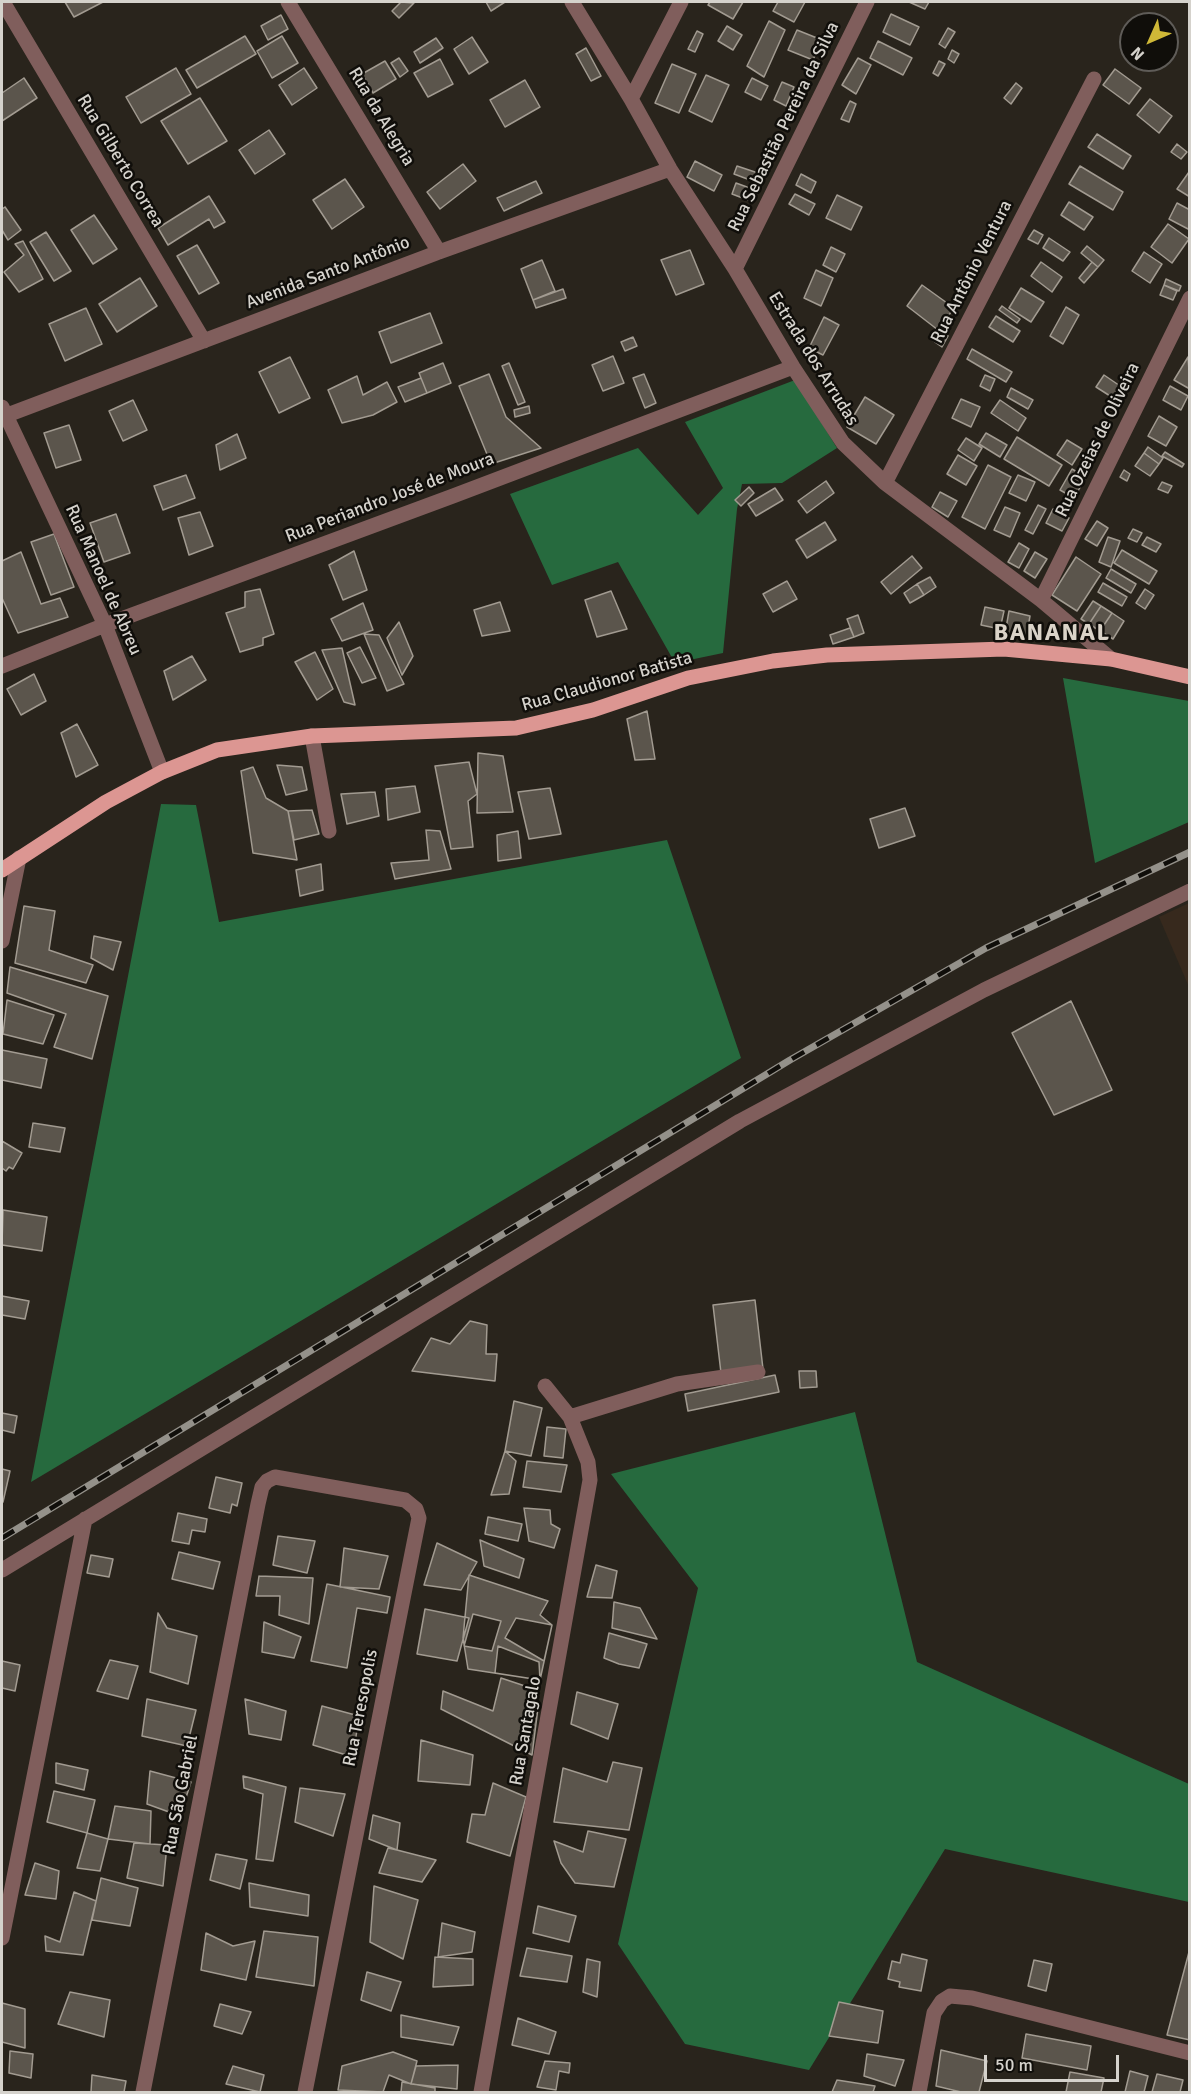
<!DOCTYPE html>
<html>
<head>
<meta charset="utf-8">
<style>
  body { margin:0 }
  #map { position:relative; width:1191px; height:2094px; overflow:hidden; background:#29241c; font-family:Signika,sans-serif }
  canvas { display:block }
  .frame { position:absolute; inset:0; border:3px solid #d5d2cc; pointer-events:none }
  .north { position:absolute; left:1119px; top:12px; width:60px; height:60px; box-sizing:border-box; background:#100e0a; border:2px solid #5f5c58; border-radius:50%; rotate:225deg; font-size:16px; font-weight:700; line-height:24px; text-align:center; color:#d5d2cc }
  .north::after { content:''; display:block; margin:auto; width:21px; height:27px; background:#cfb837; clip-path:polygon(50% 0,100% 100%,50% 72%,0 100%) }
  .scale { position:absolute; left:984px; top:2055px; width:135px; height:27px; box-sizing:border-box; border:3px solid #d5d2cc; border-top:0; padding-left:8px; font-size:18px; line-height:21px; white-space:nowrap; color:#d5d2cc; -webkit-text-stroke:4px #100e0a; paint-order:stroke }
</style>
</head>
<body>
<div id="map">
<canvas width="1191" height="2094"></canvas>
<div class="frame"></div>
<div class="north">N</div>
<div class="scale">50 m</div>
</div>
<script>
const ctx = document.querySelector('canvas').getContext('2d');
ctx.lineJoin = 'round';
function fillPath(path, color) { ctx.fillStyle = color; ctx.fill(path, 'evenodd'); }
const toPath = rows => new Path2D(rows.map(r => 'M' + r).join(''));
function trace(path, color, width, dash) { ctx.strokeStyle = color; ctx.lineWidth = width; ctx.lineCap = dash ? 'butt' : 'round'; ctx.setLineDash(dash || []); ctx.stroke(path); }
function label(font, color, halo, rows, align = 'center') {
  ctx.font = font + ' Signika,sans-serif'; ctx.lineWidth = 5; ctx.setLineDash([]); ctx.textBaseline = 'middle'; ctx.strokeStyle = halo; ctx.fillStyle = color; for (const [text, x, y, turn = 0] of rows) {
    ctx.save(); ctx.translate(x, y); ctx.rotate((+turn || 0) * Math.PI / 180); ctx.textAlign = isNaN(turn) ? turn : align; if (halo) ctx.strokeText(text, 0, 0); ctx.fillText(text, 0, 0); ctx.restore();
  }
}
fillPath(toPath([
  [1189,903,1189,987,1159,917]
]), '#37291d');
fillPath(toPath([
  [795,380,837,448,782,483,742,484,737,509,723,653,675,663,618,562,552,585,510,494,638,448,698,515,723,488,685,422],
  [1063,678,1189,701,1189,822,1095,863],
  [161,804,196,805,219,922,667,840,741,1058,31,1482],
  [855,1412,917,1662,1189,1784,1189,1902,945,1849,809,2070,685,2044,618,1944,698,1588,611,1474]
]), '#266a3e');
const building = toPath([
  [65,2,103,2,74,17,65,2],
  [401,2,414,3,399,18,392,11,401,2],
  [486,2,505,2,491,11,486,2],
  [710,2,743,2,733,19,708,5,710,2],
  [778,2,805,2,794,22,773,11,778,2],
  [909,2,929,2,925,9,909,2],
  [891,14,919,27,910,45,883,32,891,14],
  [281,15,288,29,268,40,261,26,281,15],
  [769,21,785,30,764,77,747,66,769,21],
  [727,26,742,35,733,50,718,41,727,26],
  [948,28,955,32,945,48,939,44,948,28],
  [797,30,822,40,813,60,788,50,797,30],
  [697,31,703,34,695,52,688,49,697,31],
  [245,36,256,54,197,88,186,70,245,36],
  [282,36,298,63,272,78,257,51,282,36],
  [472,37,488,62,469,74,454,49,472,37],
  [436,38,443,48,420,63,414,52,436,38],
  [878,41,912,58,903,75,870,58,878,41],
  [586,48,601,76,591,81,576,54,586,48],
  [952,50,959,54,954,63,948,59,952,50],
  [399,58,408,71,400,77,391,63,399,58],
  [858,58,871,65,856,94,842,85,858,58],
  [440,59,453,84,428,97,414,73,440,59],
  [385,61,396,79,373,93,362,74,385,61],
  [939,61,945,64,938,76,933,73,939,61],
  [672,64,696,74,679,113,655,103,672,64],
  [176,68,191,94,141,123,126,97,176,68],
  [304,68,317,88,292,105,279,85,304,68],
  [1115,69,1141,88,1129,104,1103,85,1115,69],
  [706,75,729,85,712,122,689,111,706,75],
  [24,78,37,98,2,121,2,93,24,78],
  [752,78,768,86,761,100,745,92,752,78],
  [525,80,540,107,505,127,490,100,525,80],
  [782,82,794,87,786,106,774,100,782,82],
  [1016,83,1022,88,1011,104,1004,98,1016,83],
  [200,98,227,141,188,164,161,121,200,98],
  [1150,99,1172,116,1159,133,1137,115,1150,99],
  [850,101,856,104,849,122,841,119,850,101],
  [269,130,285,154,255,174,239,150,269,130],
  [1097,134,1131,156,1123,169,1088,147,1097,134],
  [1177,144,1187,152,1181,159,1171,152,1177,144],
  [695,161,722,175,714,191,687,177,695,161],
  [463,164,476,181,440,209,427,192,463,164],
  [737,166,761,174,758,183,734,174,737,166],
  [1080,166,1123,192,1113,210,1069,184,1080,166],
  [1189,172,1190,172,1190,197,1177,189,1189,172],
  [801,174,816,182,811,193,796,185,801,174],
  [345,179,364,207,332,229,313,200,345,179],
  [536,181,542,193,504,211,497,198,536,181],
  [736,183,758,191,753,202,732,194,736,183],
  [795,194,815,204,809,215,789,204,795,194],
  [837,195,862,207,851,230,826,218,837,195],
  [209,196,225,222,214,228,209,219,168,245,158,228,209,196],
  [1069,202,1093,217,1084,230,1061,215,1069,202],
  [1177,203,1190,210,1190,230,1169,219,1177,203],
  [5,207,21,230,8,240,2,230,2,209,5,207],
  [94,215,117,249,93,264,71,230,94,215],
  [1168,224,1189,239,1172,263,1151,247,1168,224],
  [1034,230,1043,235,1038,244,1028,239,1034,230],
  [46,232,71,271,54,281,30,242,46,232],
  [1049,238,1070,252,1063,261,1043,248,1049,238],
  [23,241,43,279,19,292,4,272,24,255,15,244,23,241],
  [197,245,219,283,199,294,177,256,197,245],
  [1087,246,1104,260,1098,267,1081,253,1087,246],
  [831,247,845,254,836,272,823,265,831,247],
  [690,250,704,284,676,295,661,260,690,250],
  [1144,252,1162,264,1150,283,1132,271,1144,252],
  [542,260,555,291,533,300,521,269,542,260],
  [1041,262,1062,277,1052,292,1031,276,1041,262],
  [1092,262,1098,267,1084,283,1079,278,1092,262],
  [816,270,833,278,821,306,804,298,816,270],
  [140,278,157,306,117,332,99,304,140,278],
  [1166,279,1181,286,1179,291,1164,285,1166,279],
  [922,285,954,308,938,330,907,306,922,285],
  [1164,285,1177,291,1173,300,1160,295,1164,285],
  [1021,288,1044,302,1031,322,1009,308,1021,288],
  [563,289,566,298,536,308,533,300,563,289],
  [1002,306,1020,319,1017,323,999,310,1002,306],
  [1066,307,1079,315,1063,344,1050,336,1066,307],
  [86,308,102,344,65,361,49,324,86,308],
  [430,313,442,343,391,363,379,332,430,313],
  [996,316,1020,331,1013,342,989,327,996,316],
  [824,317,839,325,823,355,809,348,824,317],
  [938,330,948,336,942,347,932,340,938,330],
  [633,337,637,346,625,351,621,342,633,337],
  [972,349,1012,372,1006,382,967,359,972,349],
  [613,356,624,383,603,391,592,365,613,356],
  [290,357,310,398,279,413,259,372,290,357],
  [1188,357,1190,385,1188,388,1174,380,1188,357],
  [443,363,451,383,427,393,419,373,443,363],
  [509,363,525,402,518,405,502,366,509,363],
  [489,374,506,417,541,448,491,464,459,386,489,374],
  [644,374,656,403,645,408,633,378,644,374],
  [985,375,995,379,990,391,980,386,985,375],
  [1104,375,1126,390,1118,401,1096,387,1104,375],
  [357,376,363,395,387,382,397,402,373,415,342,423,328,390,357,376],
  [421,378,427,393,405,402,398,387,421,378],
  [1170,386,1188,396,1181,410,1163,400,1170,386],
  [1011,388,1033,400,1028,409,1007,397,1011,388],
  [865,397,894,415,876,444,847,427,865,397],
  [961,399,980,407,971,427,952,418,961,399],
  [133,400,147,430,123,441,109,411,133,400],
  [1000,400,1026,418,1018,431,991,413,1000,400],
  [529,406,530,413,515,417,514,410,529,406],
  [1159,416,1177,427,1166,446,1148,436,1159,416],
  [69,425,81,460,56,468,44,433,69,425],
  [986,433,1007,445,1000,457,979,444,986,433],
  [237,434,246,458,220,470,216,445,237,434],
  [1017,437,1062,465,1049,486,1004,459,1017,437],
  [966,438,982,448,974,461,958,450,966,438],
  [1067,440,1082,449,1072,465,1057,455,1067,440],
  [1148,447,1163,458,1159,464,1144,453,1148,447],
  [1165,452,1184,464,1182,467,1162,456,1165,452],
  [1144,453,1159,464,1150,476,1135,466,1144,453],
  [958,455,977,466,966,485,947,474,958,455],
  [988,465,1011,477,985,529,962,517,988,465],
  [1072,469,1086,477,1074,498,1060,490,1072,469],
  [1124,470,1130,474,1127,481,1120,477,1124,470],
  [186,475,195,498,163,510,154,486,186,475],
  [1018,475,1035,482,1026,501,1009,493,1018,475],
  [826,481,834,493,807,513,798,501,826,481],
  [1162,482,1172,486,1168,493,1158,489,1162,482],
  [749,487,754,493,741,506,735,500,749,487],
  [775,488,783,500,756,516,748,504,775,488],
  [940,492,957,501,948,517,932,507,940,492],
  [1038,505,1046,509,1033,534,1025,530,1038,505],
  [1005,507,1020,513,1010,537,994,530,1005,507],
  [1053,509,1069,518,1062,531,1046,523,1053,509],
  [200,512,213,546,189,555,178,518,200,512],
  [116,514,130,553,104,562,90,523,116,514],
  [1097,521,1108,528,1097,546,1085,539,1097,521],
  [825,522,836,540,807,558,796,540,825,522],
  [1133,529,1142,533,1137,542,1128,538,1133,529],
  [54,534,74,587,51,595,31,542,54,534],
  [1108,537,1120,541,1111,567,1099,562,1108,537],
  [1147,537,1161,544,1156,552,1142,545,1147,537],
  [1019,543,1029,549,1019,568,1008,562,1019,543],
  [1122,550,1157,571,1149,584,1114,563,1122,550],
  [354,551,367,590,343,600,329,565,354,551],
  [21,552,41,604,60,598,68,617,18,633,2,598,2,561,21,552],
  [1035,552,1047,559,1035,578,1024,571,1035,552],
  [912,556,922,568,891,594,881,582,912,556],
  [1076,557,1101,574,1077,611,1052,595,1076,557],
  [1111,569,1136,584,1131,593,1106,578,1111,569],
  [930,577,936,587,924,595,917,584,930,577],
  [787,581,797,599,773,612,763,594,787,581],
  [1103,583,1127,597,1122,606,1098,592,1103,583],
  [917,584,924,595,910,603,904,593,917,584],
  [260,589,274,634,263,638,263,645,240,652,226,613,245,607,245,592,260,589],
  [1145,589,1154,595,1145,609,1136,603,1145,589],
  [611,591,627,629,597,637,585,600,611,591],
  [1093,601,1101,606,1089,624,1081,619,1093,601],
  [500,602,510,631,482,636,474,610,500,602],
  [363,603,373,630,342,641,331,619,363,603],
  [1101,606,1112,613,1100,631,1089,624,1101,606],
  [985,607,1004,611,1000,629,981,625,985,607],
  [1009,611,1030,616,1026,639,1005,634,1009,611],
  [1112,613,1124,621,1113,639,1100,631,1112,613],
  [858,615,864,633,854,637,847,619,858,615],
  [399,622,413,656,402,675,387,638,399,622],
  [850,628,854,637,833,644,830,635,850,628],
  [364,634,379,635,404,684,387,691,364,634],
  [360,647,376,678,362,683,347,653,360,647],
  [342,648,355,705,344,702,322,650,342,648],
  [315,652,333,689,317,700,295,662,315,652],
  [192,656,206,680,173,700,164,671,192,656],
  [34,674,46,701,21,715,7,689,34,674],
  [647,711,655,759,635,760,627,719,647,711],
  [77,724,98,765,76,777,61,733,77,724],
  [478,753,503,756,513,812,477,813,478,753],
  [469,762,477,794,468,801,473,847,451,849,435,766,469,762],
  [277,765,302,767,307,790,286,795,277,765],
  [253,767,266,798,288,811,297,860,253,853,241,771,253,767],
  [415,786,420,812,388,820,386,789,415,786],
  [550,788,561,834,529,839,518,792,550,788],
  [375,792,379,816,347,824,341,794,375,792],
  [905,808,915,836,879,848,870,819,905,808],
  [312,810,319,834,294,840,288,811,312,810],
  [426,830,440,831,451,869,395,879,391,863,429,860,426,830],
  [518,831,521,858,498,861,497,835,518,831],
  [321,864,323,890,300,896,296,870,321,864],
  [24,906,55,911,49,950,93,965,86,983,15,963,24,906],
  [94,936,121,942,113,970,91,958,94,936],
  [10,967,108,996,92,1059,54,1047,66,1014,7,993,10,967],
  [7,1000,54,1015,43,1044,3,1034,7,1000],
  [1071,1001,1112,1090,1054,1115,1012,1033,1071,1001],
  [2,1050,47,1059,41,1088,2,1080,2,1050],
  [33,1123,65,1128,60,1152,29,1147,33,1123],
  [2,1141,22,1153,13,1169,9,1167,6,1171,2,1168,2,1141],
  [3,1210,47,1217,42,1251,2,1245,3,1210],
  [2,1296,29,1301,25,1319,2,1315,2,1296],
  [755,1300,763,1369,721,1373,713,1305,755,1300],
  [470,1321,487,1325,486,1354,497,1354,495,1381,412,1371,431,1338,450,1344,470,1321],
  [799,1371,816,1371,817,1387,800,1388,799,1371],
  [775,1375,779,1392,688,1411,685,1394,775,1375],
  [514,1401,542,1408,531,1456,505,1451,514,1401],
  [2,1413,17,1416,14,1433,2,1430,2,1413],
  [547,1427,566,1429,563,1458,544,1456,547,1427],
  [505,1451,516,1461,509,1494,491,1495,505,1451],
  [527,1461,567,1465,561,1492,523,1487,527,1461],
  [2,1469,10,1471,3,1502,2,1501,2,1469],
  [216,1477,242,1483,237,1506,232,1504,230,1513,209,1508,216,1477],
  [524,1508,550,1510,551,1524,560,1529,554,1548,529,1541,524,1508],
  [178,1513,207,1519,205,1532,192,1530,189,1544,172,1541,178,1513],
  [488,1517,522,1524,518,1541,485,1534,488,1517],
  [278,1536,315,1541,307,1573,273,1565,278,1536],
  [480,1540,524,1559,519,1578,484,1566,480,1540],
  [437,1543,477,1562,461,1590,424,1585,437,1543],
  [344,1548,388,1556,379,1589,340,1587,344,1548],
  [179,1552,220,1562,213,1589,172,1579,179,1552],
  [91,1555,113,1559,109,1577,87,1573,91,1555],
  [596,1565,617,1571,612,1598,587,1597,596,1565],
  [469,1575,548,1601,540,1615,552,1625,540,1680,468,1669,463,1638,469,1575],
  [259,1576,313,1578,309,1624,279,1615,280,1596,256,1596,259,1576],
  [327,1584,390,1597,387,1613,357,1608,347,1668,311,1661,327,1584],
  [614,1602,640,1608,657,1639,612,1628,614,1602],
  [425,1609,469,1618,457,1661,417,1654,425,1609],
  [158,1613,167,1628,197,1636,188,1684,150,1672,158,1613],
  [473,1614,501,1621,492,1651,464,1646,473,1614],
  [516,1618,552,1625,544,1661,505,1638,516,1618],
  [264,1622,301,1637,294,1658,262,1652,264,1622],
  [609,1633,647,1644,639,1668,619,1664,604,1658,609,1633],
  [498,1646,539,1662,540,1680,495,1673,498,1646],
  [110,1660,138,1666,128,1699,97,1691,110,1660],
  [2,1661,20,1665,15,1691,2,1688,2,1661],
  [501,1678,534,1689,538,1708,532,1755,441,1709,443,1691,493,1711,501,1678],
  [577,1692,618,1704,608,1739,571,1724,577,1692],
  [147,1699,196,1710,187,1746,142,1736,147,1699],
  [245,1699,286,1711,281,1740,249,1734,245,1699],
  [322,1706,359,1716,353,1757,313,1745,322,1706],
  [421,1740,473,1755,470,1785,418,1781,421,1740],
  [613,1762,642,1768,629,1830,554,1822,563,1768,607,1782,613,1762],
  [56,1763,88,1770,84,1790,56,1783,56,1763],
  [150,1771,191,1782,180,1816,147,1804,150,1771],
  [243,1776,286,1787,273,1861,256,1859,263,1794,244,1788,243,1776],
  [493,1783,526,1797,510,1856,467,1842,472,1814,485,1815,493,1783],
  [300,1788,345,1794,333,1836,295,1822,300,1788],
  [54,1791,95,1800,87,1833,47,1822,54,1791],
  [115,1806,151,1811,150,1844,108,1839,115,1806],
  [373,1815,400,1823,397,1850,369,1839,373,1815],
  [588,1831,626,1839,614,1887,575,1883,561,1863,554,1841,583,1852,588,1831],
  [87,1833,108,1839,100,1871,77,1868,87,1833],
  [134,1843,167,1845,163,1886,127,1878,134,1843],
  [388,1848,397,1850,436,1860,422,1882,379,1873,388,1848],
  [216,1854,247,1860,240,1889,210,1880,216,1854],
  [35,1863,59,1871,56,1899,25,1895,35,1863],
  [101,1878,138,1888,130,1926,92,1920,101,1878],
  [249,1883,309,1895,308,1916,250,1907,249,1883],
  [374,1886,418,1900,403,1959,370,1942,374,1886],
  [74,1892,96,1901,83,1955,46,1951,45,1936,60,1942,74,1892],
  [538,1906,576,1916,569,1942,533,1933,538,1906],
  [442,1923,475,1932,472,1952,438,1957,442,1923],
  [264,1931,318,1937,314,1986,256,1977,264,1931],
  [206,1933,233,1946,255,1941,246,1980,201,1970,206,1933],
  [527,1948,572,1956,567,1982,520,1976,527,1948],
  [1189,1952,1190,1952,1190,2040,1167,2035,1189,1952],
  [902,1954,927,1960,921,1991,899,1987,900,1982,888,1979,892,1961,900,1963,902,1954],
  [435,1957,473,1959,473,1985,433,1987,435,1957],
  [587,1959,600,1962,597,1997,583,1992,587,1959],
  [1034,1960,1052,1964,1046,1991,1028,1986,1034,1960],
  [367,1972,401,1982,391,2011,361,2000,367,1972],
  [70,1992,110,2000,104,2037,58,2024,70,1992],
  [839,2002,883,2011,878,2043,829,2036,839,2002],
  [2,2003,25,2009,25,2048,2,2042,2,2003],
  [220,2004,251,2012,242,2034,214,2026,220,2004],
  [401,2015,459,2027,453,2045,401,2037,401,2015],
  [518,2018,556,2032,549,2054,512,2045,518,2018],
  [1026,2034,1091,2046,1087,2070,1022,2058,1026,2034],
  [941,2050,987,2061,979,2092,961,2092,936,2086,941,2050],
  [10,2051,33,2054,31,2078,9,2073,10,2051],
  [393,2052,417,2061,411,2084,389,2075,383,2092,338,2090,342,2066,393,2052],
  [867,2054,904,2060,895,2086,864,2076,867,2054],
  [545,2061,570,2063,569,2073,559,2071,556,2090,537,2087,545,2061],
  [458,2065,457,2089,411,2084,416,2066,458,2065],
  [233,2066,264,2075,260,2092,226,2084,233,2066],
  [1130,2071,1148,2076,1144,2092,1125,2092,1130,2071],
  [1070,2072,1104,2078,1101,2092,1066,2092,1070,2072],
  [1157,2074,1183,2080,1180,2092,1152,2092,1157,2074],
  [92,2075,126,2081,124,2092,91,2092,92,2075],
  [837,2080,875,2086,873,2092,832,2092,837,2080],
  [402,2082,435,2088,435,2092,401,2092,402,2082]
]);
fillPath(building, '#5b554c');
trace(building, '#a29b91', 1.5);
trace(toPath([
  [3,2,204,341],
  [288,2,439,252],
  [572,2,631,99,670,169,735,269,793,367,843,443,885,483,1041,600,1111,659],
  [631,99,681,2],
  [735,269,867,2],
  [2,407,105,625,162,772],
  [2,417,439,252,670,169],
  [885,483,1094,79],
  [1041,600,1190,298],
  [2,666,105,625,453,496,793,367],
  [312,736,329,831],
  [2,941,19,858],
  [570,1417,677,1384,758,1372],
  [2,1570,740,1121,984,990,1190,891],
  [2,1938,85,1519],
  [143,2092,258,1504,262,1487,267,1481,275,1477,405,1500,416,1509,419,1518,305,2092],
  [481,2092,590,1480,588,1462,570,1417,545,1386],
  [919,2092,934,2013,942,2001,950,1996,972,1998,1190,2053]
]), '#805e5c', 15);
trace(toPath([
  [2,870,106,802,162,772,217,750,312,736,516,728,593,710,688,678,773,661,827,655,1004,649,1111,659,1190,677]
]), '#dc9692', 15);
const rail = toPath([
  [2,1538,790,1060,986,948,1190,852]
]);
trace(rail, '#94918a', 7);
trace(rail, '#100e0a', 4.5, [14]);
label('18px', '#d5d2cc', '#100e0a', [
  ["Rua da Alegria",381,117,59],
  ["Rua Sebastião Pereira da Silva",784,127,-64],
  ["Rua Gilberto Correa",120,161,59],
  ["Rua Antônio Ventura",972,272,-63],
  ["Avenida Santo Antônio",328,273,-21],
  ["Estrada dos Arrudas",813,359,58],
  ["Rua Ozeias de Oliveira",1098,440,-64],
  ["Rua Periandro José de Moura",390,498,-21],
  ["Rua Manoel de Abreu",103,580,66],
  ["Rua Claudionor Batista",607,682,-16],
  ["Rua Teresopolis",361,1708,-79],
  ["Rua Santagalo",526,1731,-80],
  ["Rua São Gabriel",181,1795,-79]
]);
ctx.letterSpacing = '1.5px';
label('bold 24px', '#dad3c8', '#100e0a', [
  ["BANANAL",1052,634]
]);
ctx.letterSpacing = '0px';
</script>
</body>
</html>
